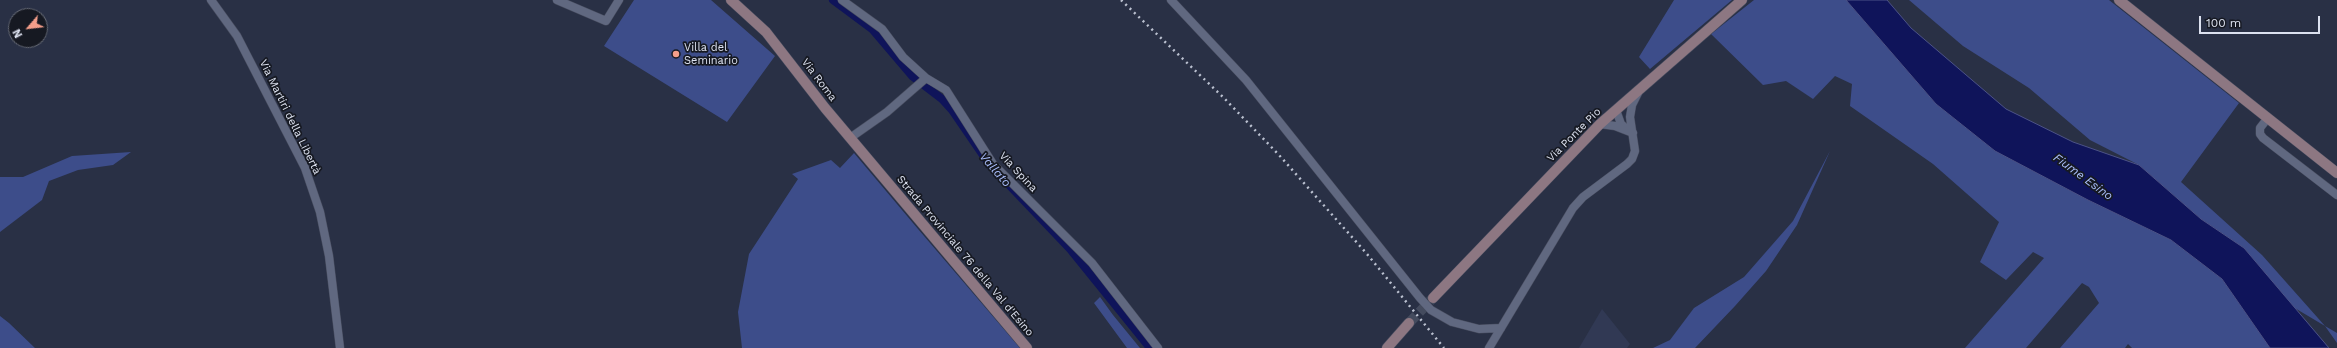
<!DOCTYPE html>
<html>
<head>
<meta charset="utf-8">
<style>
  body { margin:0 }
  #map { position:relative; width:2337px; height:348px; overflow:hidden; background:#293045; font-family:"Work Sans",sans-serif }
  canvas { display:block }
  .north { position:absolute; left:8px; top:8px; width:40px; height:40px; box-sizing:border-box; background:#161922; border:1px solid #656974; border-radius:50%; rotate:242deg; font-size:11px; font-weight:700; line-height:16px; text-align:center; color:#dce1ef }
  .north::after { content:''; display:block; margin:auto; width:14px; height:18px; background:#f49e8a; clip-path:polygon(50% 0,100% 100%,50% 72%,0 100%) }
  .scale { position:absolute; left:2199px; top:16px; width:121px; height:18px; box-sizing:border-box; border:2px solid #dce1ef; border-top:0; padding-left:5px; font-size:12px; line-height:14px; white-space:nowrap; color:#dce1ef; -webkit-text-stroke:3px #161922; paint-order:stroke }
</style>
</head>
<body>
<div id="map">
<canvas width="2337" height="348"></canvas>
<div class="north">N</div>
<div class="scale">100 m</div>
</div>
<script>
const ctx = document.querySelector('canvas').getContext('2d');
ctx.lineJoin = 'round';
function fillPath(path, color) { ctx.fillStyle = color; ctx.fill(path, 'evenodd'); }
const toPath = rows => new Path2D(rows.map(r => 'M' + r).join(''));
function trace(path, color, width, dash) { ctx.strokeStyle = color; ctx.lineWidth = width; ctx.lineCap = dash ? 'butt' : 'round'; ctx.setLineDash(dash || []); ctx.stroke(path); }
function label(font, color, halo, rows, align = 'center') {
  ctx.font = font + ' "Work Sans",sans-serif'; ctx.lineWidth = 3.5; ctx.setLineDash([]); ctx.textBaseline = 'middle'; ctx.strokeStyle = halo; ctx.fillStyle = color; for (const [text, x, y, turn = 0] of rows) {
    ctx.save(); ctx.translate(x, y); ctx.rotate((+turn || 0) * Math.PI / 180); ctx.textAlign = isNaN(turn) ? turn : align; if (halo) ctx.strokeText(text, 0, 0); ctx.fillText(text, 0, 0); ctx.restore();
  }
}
fillPath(toPath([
  [1602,309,1630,344,1627,348,1579,348]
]), '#313954');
fillPath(toPath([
  [634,0,711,0,775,56,727,122,604,46],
  [1674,0,1732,0,1650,69,1639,57],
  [1754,0,1846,0,1936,104,1995,151,2088,200,2171,240,2222,279,2270,348,2132,348,2128,344,2125,348,2060,348,2099,303,2089,287,2082,283,2026,348,1965,348,2044,258,2033,252,2006,280,1980,262,1999,222,1933,164,1850,106,1852,84,1835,76,1813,99,1786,81,1763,85,1711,34],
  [1909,0,2109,0,2239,103,2181,182,2262,255,2325,326,2337,333,2337,343,2325,326,2293,307,2244,248,2201,219,2139,165,2090,140,2029,88,1963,46],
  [1830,151,1797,225,1766,271,1735,306,1695,348,1653,348,1670,340,1694,308,1744,277,1793,221],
  [131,152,113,165,78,170,49,181,42,200,0,232,0,177,23,177,72,156],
  [854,153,918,229,1020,348,742,348,738,312,749,254,798,179,792,174,831,160,840,168],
  [1100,297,1113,315,1140,348,1127,348,1094,303],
  [0,316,9,323,35,348,0,348]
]), '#3d4d8a');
const water = toPath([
  [1846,0,1887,0,1911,28,2006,109,2073,142,2139,165,2201,219,2244,248,2329,348,2270,348,2222,279,2171,240,2088,200,1995,151,1936,104,1846,0]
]);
fillPath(water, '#0f145a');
trace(water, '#4c5287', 1);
trace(toPath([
  [833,0,872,29,912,76,942,99,952,110,989,164,1070,249,1150,348]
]), '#0f145a', 8);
trace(toPath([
  [1409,323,1433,298]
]), '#444b5e', 10, [10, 5]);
const minor = toPath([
  [211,0,237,36,305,168,320,212,329,256,340,348],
  [557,0,606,21,619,0],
  [842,0,882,29,903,57,926,78,946,90,993,164,1092,263,1158,348],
  [1171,0,1246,80,1420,298,1431,310,1452,322,1479,329,1501,328],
  [1616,110,1621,124,1627,129],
  [2267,119,2260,128,2260,134,2263,138,2337,195],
  [1600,124,1615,126,1633,133],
  [850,138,887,112,926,78],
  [1489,348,1573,208,1583,197,1627,164,1632,159,1635,151,1630,117,1632,105,1638,93]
]);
const secondary = toPath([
  [731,0,766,32,825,108,1027,348],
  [2119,0,2337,173],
  [1433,298,1600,124,1742,0],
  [1387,348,1409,323]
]);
trace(minor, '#474c5e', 9);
trace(secondary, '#474c5e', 11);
trace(minor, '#606880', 8);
trace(secondary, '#8d7782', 10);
trace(toPath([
  [1121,0,1224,98,1279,155,1367,254,1444,348]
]), '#bbc1d0', 2.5, [2, 4]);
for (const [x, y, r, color] of [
  [676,54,4,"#f49e8a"]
]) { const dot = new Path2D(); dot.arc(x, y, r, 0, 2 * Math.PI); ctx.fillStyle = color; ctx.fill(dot); trace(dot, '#161922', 1.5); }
label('11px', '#dce1ef', '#161922', [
  ["Villa del",684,48],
  ["Seminario",684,61]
], 'left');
label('11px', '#dce1ef', '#161922', [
  ["Via Roma",819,80,53],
  ["Via Martiri della Libertà",290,117,64],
  ["Via Ponte Pio",1574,135,-45],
  ["Via Spina",1018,172,47],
  ["Strada Provinciale 76 della Val d'Esino",965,256,50]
]);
label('italic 12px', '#aabefc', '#161922', [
  ["Vallato",995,170,49],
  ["Fiume Esino",2083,177,36]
]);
</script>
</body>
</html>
